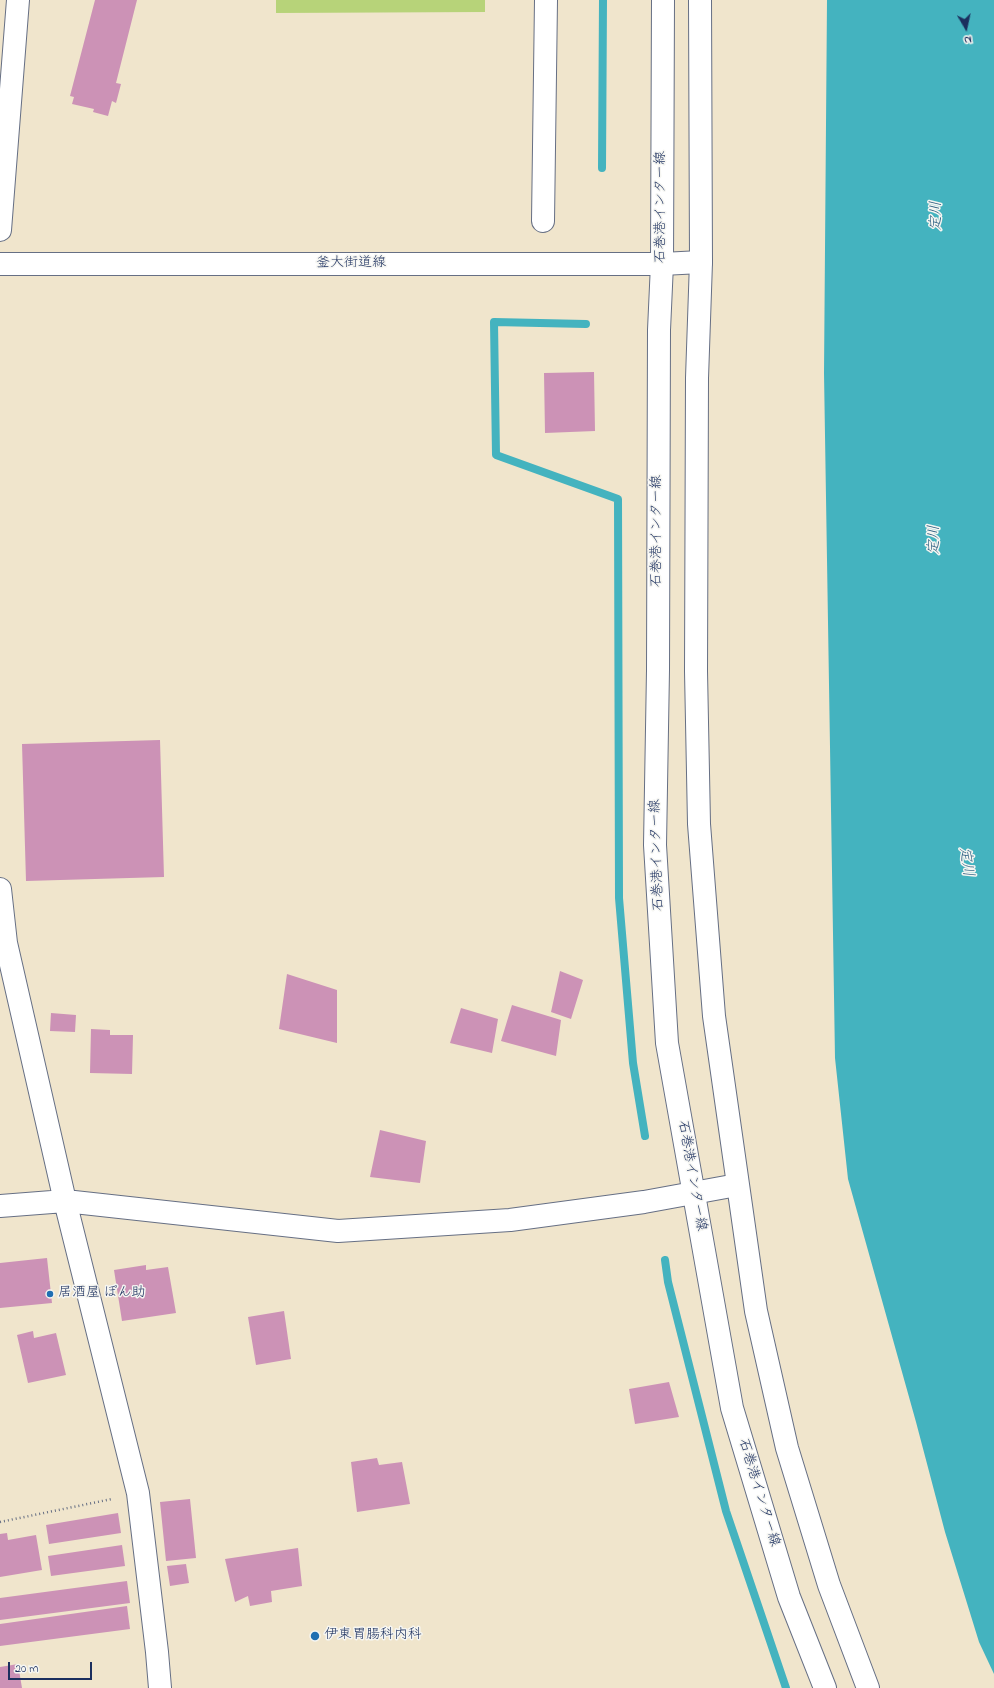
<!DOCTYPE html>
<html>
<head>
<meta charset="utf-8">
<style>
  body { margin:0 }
  #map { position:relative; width:994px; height:1688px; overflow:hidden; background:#f0e5cc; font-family:"Indie Flower",sans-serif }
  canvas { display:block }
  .north { position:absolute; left:946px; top:8px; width:40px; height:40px; -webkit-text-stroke:3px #f6f6f2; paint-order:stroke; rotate:171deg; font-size:11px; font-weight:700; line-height:16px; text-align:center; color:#1b2f5e }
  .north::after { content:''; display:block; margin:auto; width:14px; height:18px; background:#1b2f5e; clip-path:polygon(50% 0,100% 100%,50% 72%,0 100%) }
  .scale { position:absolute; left:8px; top:1662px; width:84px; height:18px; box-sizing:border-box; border:2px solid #1b2f5e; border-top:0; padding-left:5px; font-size:12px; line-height:14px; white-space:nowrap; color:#1b2f5e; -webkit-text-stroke:3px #f6f6f2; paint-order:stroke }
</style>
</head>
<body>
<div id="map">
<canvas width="994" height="1688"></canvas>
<div class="north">N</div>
<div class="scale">20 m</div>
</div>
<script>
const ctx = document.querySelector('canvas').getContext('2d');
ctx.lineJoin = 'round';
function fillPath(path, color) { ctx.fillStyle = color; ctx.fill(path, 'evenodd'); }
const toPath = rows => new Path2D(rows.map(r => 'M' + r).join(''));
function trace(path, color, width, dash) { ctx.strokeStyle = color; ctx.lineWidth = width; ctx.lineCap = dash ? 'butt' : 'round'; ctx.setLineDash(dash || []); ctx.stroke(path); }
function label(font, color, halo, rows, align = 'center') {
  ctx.font = font + ' "Indie Flower","Klee One",sans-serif'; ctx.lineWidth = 3; ctx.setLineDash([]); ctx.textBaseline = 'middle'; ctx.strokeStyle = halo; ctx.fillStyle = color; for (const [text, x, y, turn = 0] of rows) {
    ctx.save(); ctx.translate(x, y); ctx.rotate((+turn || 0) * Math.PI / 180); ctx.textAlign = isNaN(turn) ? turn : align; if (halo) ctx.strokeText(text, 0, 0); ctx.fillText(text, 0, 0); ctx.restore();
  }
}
fillPath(toPath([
  [276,0,485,0,485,12,276,13]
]), '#b7d379');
fillPath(toPath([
  [827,0,994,0,994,1674,979,1642,945,1532,916,1422,848,1179,835,1058,824,373]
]), '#44b3bf');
trace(toPath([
  [602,168,603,0],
  [586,324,494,322,496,455,618,499,619,898,633,1063,645,1136],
  [665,1260,668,1282,726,1511,786,1688]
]), '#44b3bf', 8);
fillPath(toPath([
  [95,0,137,0,116,83,121,84,116,103,112,101,108,116,93,112,94,109,72,104,74,97,70,96],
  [594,372,595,431,545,433,544,373],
  [160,740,164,877,26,881,22,744],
  [560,971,583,980,571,1019,551,1012],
  [287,974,337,990,337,1043,279,1029],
  [512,1005,561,1020,556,1056,501,1041],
  [461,1008,498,1019,492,1053,450,1043],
  [51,1013,76,1015,75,1032,50,1031],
  [91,1029,110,1030,110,1035,133,1035,132,1074,90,1073],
  [380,1130,426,1141,420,1183,370,1177],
  [47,1258,52,1303,0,1308,0,1263],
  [146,1265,146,1270,168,1267,176,1313,122,1321,114,1270],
  [284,1311,291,1359,256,1365,248,1317],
  [33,1331,34,1338,56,1333,66,1375,28,1383,17,1335],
  [669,1382,679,1417,635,1424,629,1389],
  [377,1458,379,1465,402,1462,410,1504,357,1512,351,1462],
  [190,1499,196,1558,166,1561,160,1502],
  [118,1513,121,1533,49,1544,46,1525],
  [7,1533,8,1540,36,1535,42,1570,0,1577,0,1534],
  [122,1545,125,1566,51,1576,48,1556],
  [298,1548,302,1586,271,1591,272,1602,250,1606,248,1596,235,1602,225,1559],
  [186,1564,189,1583,170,1586,167,1566],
  [127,1581,130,1603,0,1620,0,1598],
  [127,1606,130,1629,0,1646,0,1624],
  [18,1664,22,1688,0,1688,0,1667]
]), '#cc92b6');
const minor = toPath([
  [543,221,546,0],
  [0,230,18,0],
  [0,264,662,264,701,262],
  [0,889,6,943,65,1201,138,1493,157,1652,160,1688],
  [0,1206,65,1201,338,1231,510,1220,644,1202,737,1185]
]);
const major = toPath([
  [663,0,662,264,659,330,658,670,655,845,667,1043,732,1408,789,1597,825,1688],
  [700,0,701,262,697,378,696,671,699,824,714,1016,756,1311,787,1448,829,1585,868,1688]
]);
trace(minor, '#666f84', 24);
trace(major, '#666f84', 24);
trace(toPath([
  [0,1522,112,1499]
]), '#666f84', 2.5, [1, 3]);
trace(minor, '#fff', 22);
trace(major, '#fff', 22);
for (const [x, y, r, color] of [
  [50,1294,4,"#1f6fb2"],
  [315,1636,5,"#1f6fb2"]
]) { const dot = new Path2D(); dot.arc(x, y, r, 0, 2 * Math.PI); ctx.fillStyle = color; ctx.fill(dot); trace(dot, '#f6f6f2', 1.5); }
label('14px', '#1b2f5e', '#f6f6f2', [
  ["石巻港インター線",662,207,-90],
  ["釜大街道線",351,264],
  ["石巻港インター線",658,531,-90],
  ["石巻港インター線",658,855,-92],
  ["石巻港インター線",691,1176,80],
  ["石巻港インター線",758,1493,73]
]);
label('14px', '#1b2f5e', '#f6f6f2', [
  ["居酒屋 ぽん助",58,1294],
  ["伊東胃腸科内科",324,1636]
], 'left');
label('italic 15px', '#295d80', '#f6f6f2', [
  ["定川",938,216,-90],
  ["定川",936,540,-90],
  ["定川",965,862,82]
]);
</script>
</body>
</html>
